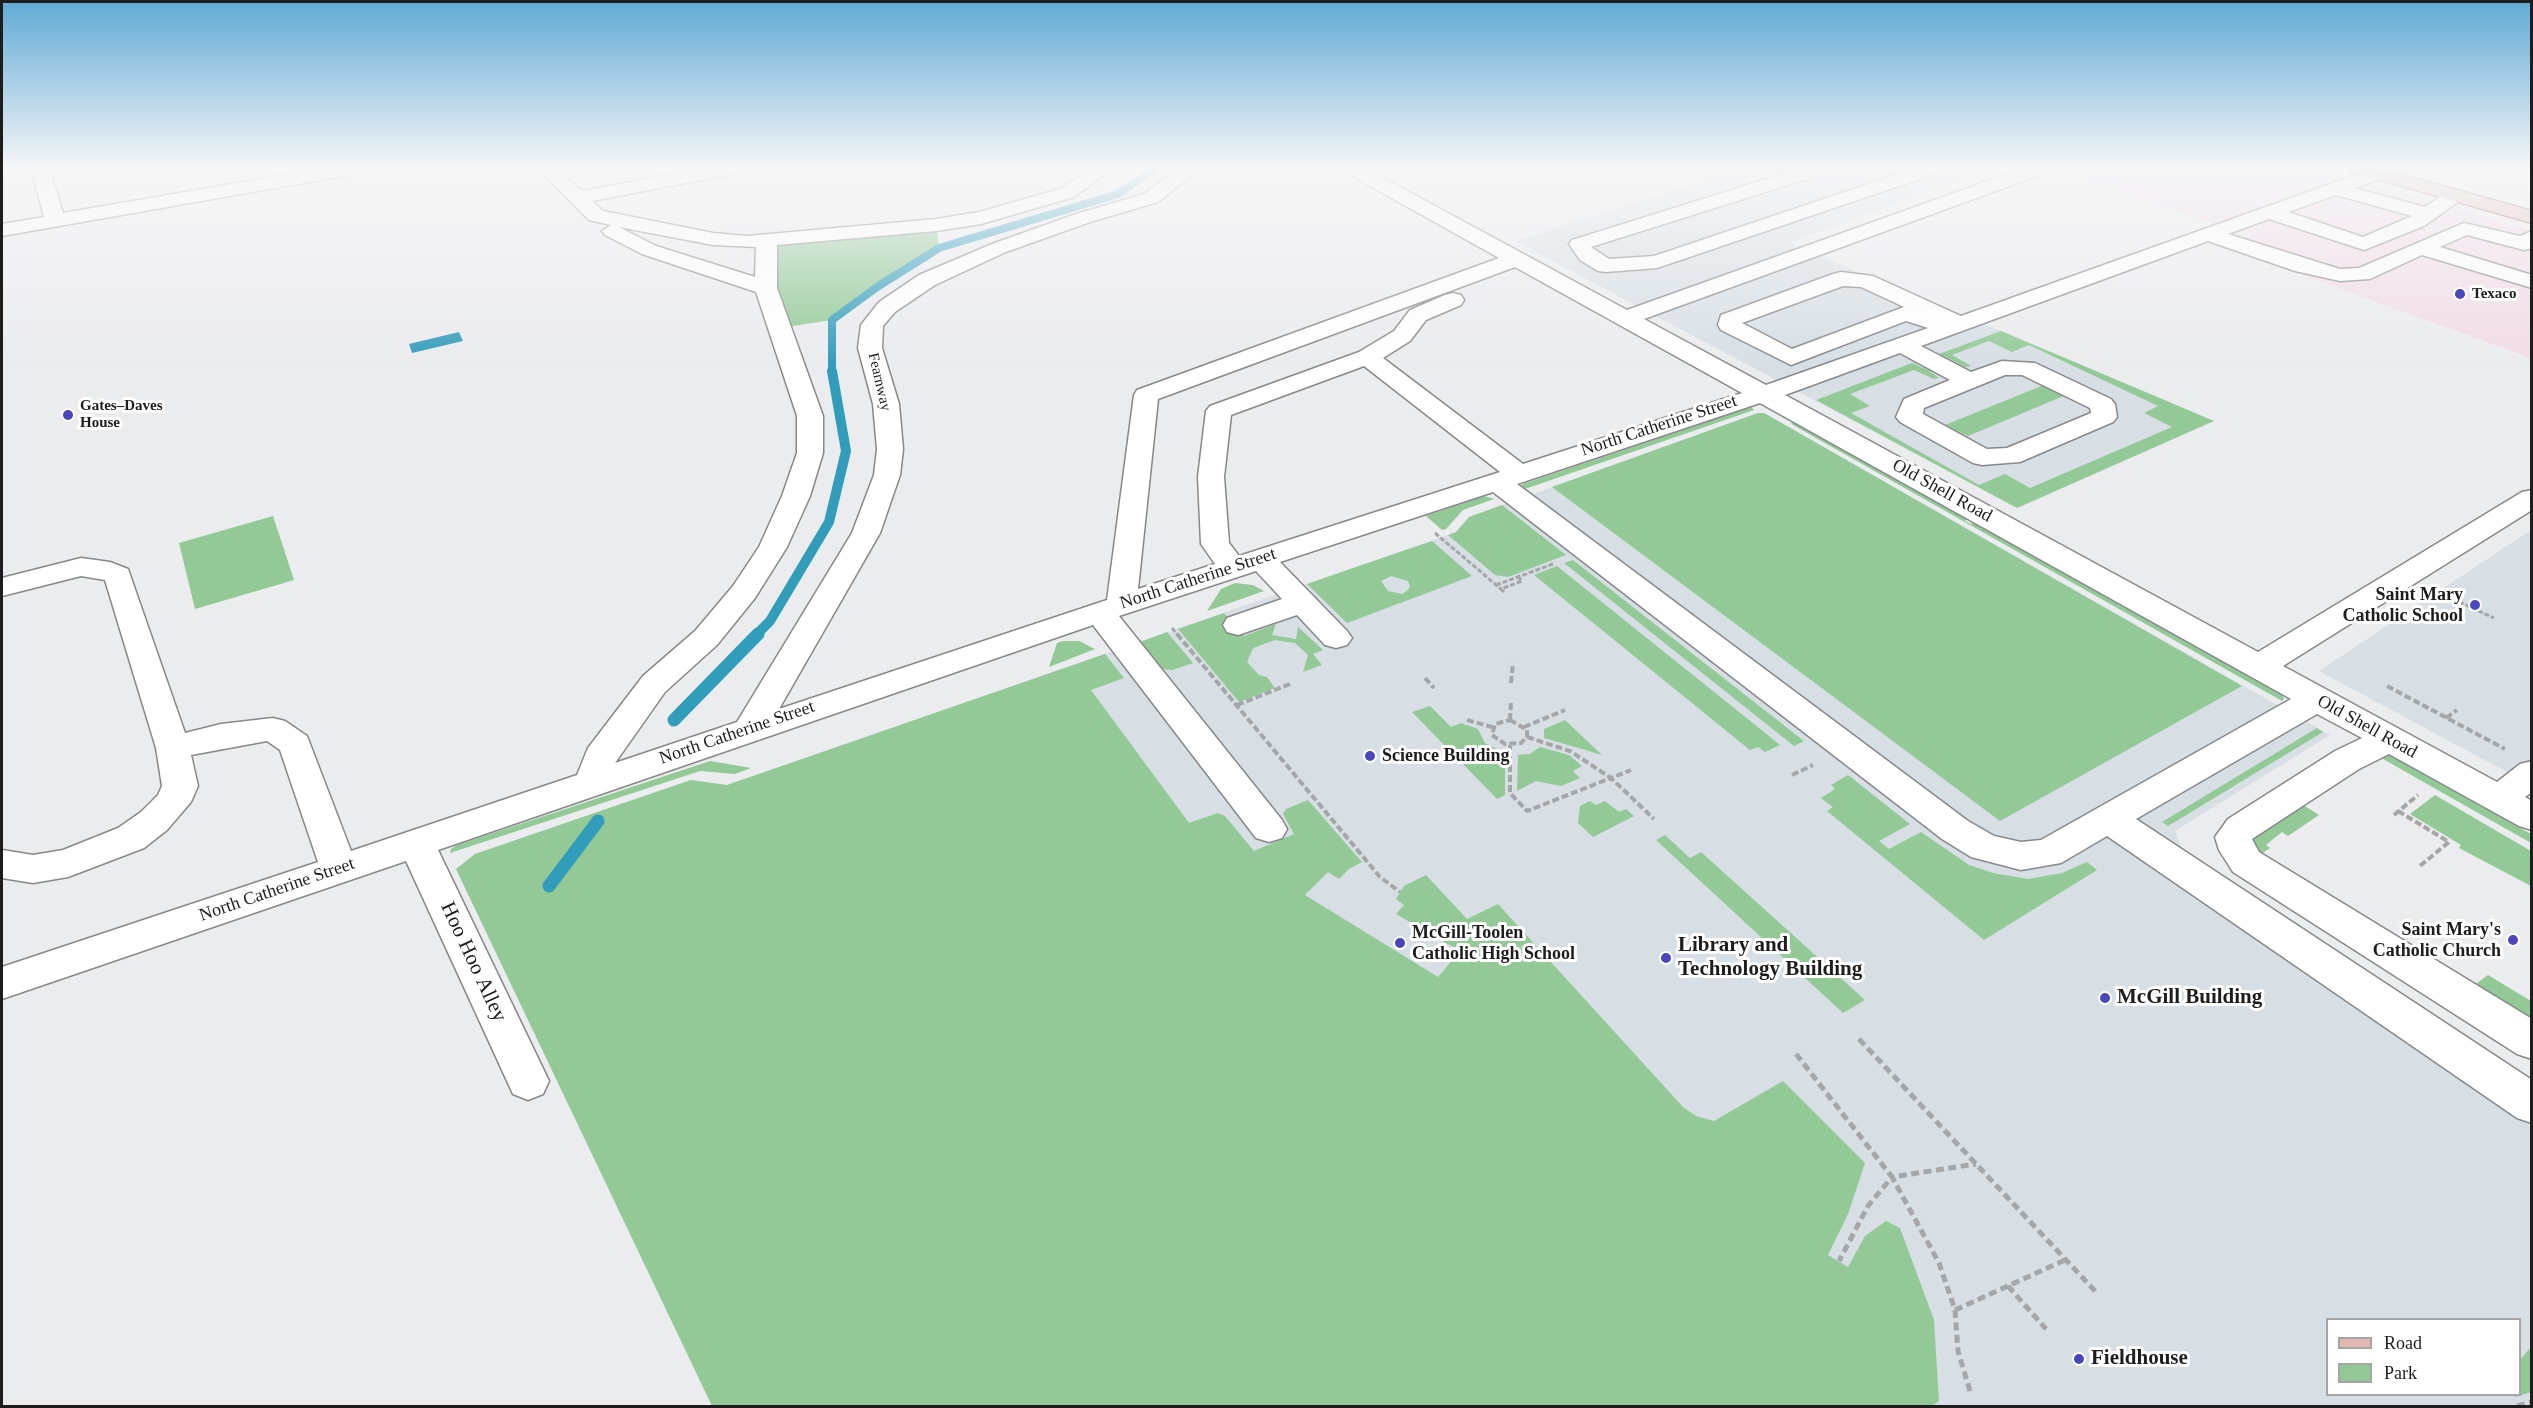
<!DOCTYPE html>
<html>
<head>
<meta charset="utf-8">
<style>
  body { margin:0 }
  #map { position:relative; width:2533px; height:1408px; overflow:hidden; background:#ebecee; font-family:Georgia,serif }
  canvas { display:block }
  .frame { position:absolute; inset:0; border:3px solid #1d1d1e; pointer-events:none }
  .legend { position:absolute; left:2326px; top:1318px; width:195px; height:78px; box-sizing:border-box; background:#fff; border:2px solid #a5a5a5; margin:0; padding:8px 10px; list-style:none; font-size:18px; color:#1d1d1e }
  .legend li { display:flex; align-items:center; gap:12px; height:30px }
  .legend b { width:30px; border:2px solid #a5a5a5 }
</style>
</head>
<body>
<div id="map">
<canvas width="2533" height="1408"></canvas>
<div class="frame"></div>
<ul class="legend">
<li><b style="height:8px;background:#e3b8b2"></b>Road</li>
<li><b style="height:16px;background:#92c996"></b>Park</li>
</ul>
</div>
<script>
const ctx = document.querySelector('canvas').getContext('2d');
ctx.lineJoin = 'round';
function fillPath(path, color) { ctx.fillStyle = color; ctx.fill(path, 'evenodd'); }
const toPath = rows => new Path2D(rows.map(r => 'M' + r).join(''));
function trace(path, color, width, dash) { ctx.strokeStyle = color; ctx.lineWidth = width; ctx.lineCap = dash ? 'butt' : 'round'; ctx.setLineDash(dash || []); ctx.stroke(path); }
function label(font, color, halo, rows, align = 'center') {
  ctx.font = font + ' Georgia,serif'; ctx.lineWidth = 6; ctx.setLineDash([]); ctx.textBaseline = 'middle'; ctx.strokeStyle = halo; ctx.fillStyle = color; for (const [text, x, y, turn = 0] of rows) {
    ctx.save(); ctx.translate(x, y); ctx.rotate((+turn || 0) * Math.PI / 180); ctx.textAlign = isNaN(turn) ? turn : align; if (halo) ctx.strokeText(text, 0, 0); ctx.fillText(text, 0, 0); ctx.restore();
  }
}
fillPath(toPath([
  [2083,168,2312,168,2531,230,2531,358,2224,247,2251,236,2066,174]
]), '#f2dbe7');
fillPath(toPath([
  [1744,168,1996,168,1790,242,1942,309,1994,328,2214,421,2017,508,1515,241],
  [1758,413,1764,413,2330,735,2175,831,2187,862,2531,1091,2531,1406,712,1406,456,869,475,854,691,780,727,785,1456,532,1469,517],
  [2328,1320,2520,1320,2520,1394,2328,1394],
  [2531,530,2531,785,2319,671]
]), '#d7dfe5');
fillPath(toPath([
  [936,225,939,248,877,287,832,320,780,328,767,241],
  [2001,331,2214,421,2017,508,1816,400,1912,363,1928,370,1939,378,1934,379,1914,370,1850,394,1870,406,1851,413,1979,485,2005,474,2030,488,2172,427,2144,413,2158,406,2029,345,2012,352,1989,341,1952,355,1971,366,1966,367,1939,354],
  [2044,385,2066,395,1968,436,1945,425],
  [1751,407,1754,410,1522,490,1520,489,1523,484],
  [1758,413,1764,413,2242,686,2000,821,1552,487],
  [1796,421,1969,518,1965,521,1971,524,1976,522,2280,692,2284,698,2282,701,1793,425,1791,423],
  [1484,496,1494,499,1463,510,1446,529,1442,530,1426,516],
  [1502,505,1566,555,1508,577,1495,575,1448,535,1456,532,1469,517],
  [273,516,294,580,195,609,179,543],
  [1432,541,1472,576,1347,623,1307,584],
  [1391,576,1408,581,1410,586,1408,590,1402,594,1388,591,1381,581],
  [1573,560,1804,741,1794,746,1564,563],
  [1557,566,1764,732,1780,745,1765,752,1758,747,1750,750,1534,575],
  [1235,583,1253,585,1264,591,1207,611,1221,589],
  [1224,613,1244,636,1276,624,1272,635,1296,639,1298,627,1323,650,1313,654,1322,665,1303,672,1308,655,1295,643,1275,640,1253,648,1247,662,1259,675,1267,677,1275,688,1239,702,1178,629],
  [1167,632,1193,663,1172,670,1162,669,1140,642],
  [1063,641,1079,641,1095,649,1049,667,1057,643],
  [1105,654,1124,678,1091,690,1189,823,1218,813,1225,816,1254,851,1294,834,1283,814,1286,809,1308,800,1362,862,1349,869,1339,879,1328,872,1305,895,1438,977,1460,951,1396,914,1404,905,1396,899,1404,886,1426,875,1467,919,1498,904,1683,1107,1696,1116,1714,1121,1783,1081,1865,1163,1848,1214,1828,1255,1848,1267,1865,1236,1886,1221,1900,1228,1934,1320,1939,1401,1932,1406,712,1406,456,869,475,854,691,780,727,785],
  [1430,706,1451,727,1461,723,1478,729,1485,743,1505,753,1505,795,1497,799,1412,712],
  [1565,720,1602,755,1544,738,1544,729],
  [2317,728,2323,732,2168,826,2162,822],
  [1540,747,1569,755,1582,766,1573,771,1580,778,1561,786,1536,781,1517,791,1518,755,1530,754],
  [2385,753,2531,834,2531,843,2376,755],
  [710,761,751,768,735,774,700,771,450,853,451,849,457,845],
  [1848,775,1910,824,1879,841,1889,849,1921,832,1969,865,1993,873,2028,879,2062,873,2087,862,2097,870,1984,940,1827,811,1833,807,1821,798,1835,789,1831,785],
  [2435,795,2531,851,2531,886,2459,848,2461,845,2410,814],
  [1590,801,1596,805,1605,801,1619,812,1626,809,1634,816,1593,837,1578,823,1580,806],
  [2300,803,2319,815,2288,836,2282,832,2266,845,2270,848,2258,856,2254,856,2251,835],
  [1665,835,1690,858,1701,852,1865,1000,1843,1013,1656,840],
  [2488,975,2531,1001,2531,1029,2469,989],
  [2531,1347,2531,1392,2516,1397,2512,1395,2520,1394,2520,1360]
]), '#92c996');
fillPath(toPath([
  [459,332,463,341,412,353,409,344]
]), '#329cbb');
trace(toPath([
  [832,372,832,320,877,287,939,248,1118,194,1156,168]
]), '#329cbb', 8);
trace(toPath([
  [756,635,770,621,829,522,846,451,832,371]
]), '#329cbb', 10);
trace(toPath([
  [674,720,758,634],
  [549,886,598,821]
]), '#329cbb', 13);
const minor = toPath([
  [31,168,49,168,63,213,325,168,364,168,355,174,2,236,2,224,44,217,31,168],
  [537,168,556,168,582,191,705,168,741,168,739,172,732,174,592,201,603,211,713,233,747,236,936,219,979,212,1060,189,1092,168,1113,168,1074,197,981,224,936,231,777,245,777,288,823,416,823,453,810,496,787,547,755,598,717,645,665,692,615,763,737,722,852,533,874,475,877,449,873,404,858,348,861,325,879,302,919,275,992,244,1076,214,1144,194,1180,168,1201,168,1158,202,1090,222,1006,252,935,285,895,312,883,326,882,348,899,404,903,449,900,475,880,533,779,709,1107,600,1134,395,1137,390,1499,258,1345,172,1343,168,1365,168,1627,310,2024,168,2050,168,2048,172,1644,319,1766,385,1928,328,1906,321,1791,365,1721,330,1718,325,1721,315,1833,274,1841,272,1873,276,1961,316,2375,168,2401,168,2399,172,2354,188,2425,207,2448,191,2462,191,2465,195,2462,199,2424,226,2364,250,2269,219,2228,234,2340,269,2359,268,2464,223,2520,236,2532,231,2532,248,2524,250,2467,235,2440,247,2532,275,2532,288,2422,255,2370,279,2340,281,2295,271,2208,241,1921,346,1971,372,2002,361,2035,363,2111,399,2115,404,2117,417,2113,422,2020,462,1982,465,1973,463,1900,422,1896,417,1904,399,1950,380,1900,353,1785,395,2258,652,2522,492,2532,490,2532,510,2283,666,2497,782,2520,764,2532,761,2532,792,2525,797,2532,801,2532,830,2519,826,2389,754,2359,769,2252,839,2259,852,2532,1019,2532,1059,2517,1054,2233,872,2219,850,2215,837,2228,819,2335,751,2362,738,2317,714,2136,819,2532,1080,2532,1123,2517,1118,2107,836,2061,863,2021,870,1971,857,1942,839,1493,492,1280,562,1347,631,1352,638,1347,645,1336,648,1325,645,1297,615,1238,635,1227,632,1223,625,1227,618,1282,599,1256,571,1119,616,1282,820,1287,829,1282,838,1269,842,1256,838,1093,625,438,850,549,1081,543,1094,528,1100,513,1094,406,861,2,999,2,967,318,862,280,750,267,741,191,755,198,786,191,802,167,830,144,848,68,877,33,883,2,878,2,850,33,855,63,850,118,828,141,812,158,795,162,786,156,748,105,580,81,576,2,596,2,578,81,558,110,562,128,569,185,733,221,724,273,718,285,721,307,736,351,851,577,775,588,748,643,676,695,631,733,586,759,547,782,496,797,453,797,416,756,292,642,254,605,235,602,231,611,225,589,220,537,168],
  [2336,195,2412,216,2363,237,2288,212,2336,195],
  [619,227,713,245,756,247,755,277,656,246,619,227],
  [1515,267,1742,393,1523,464,1383,358,1410,341,1426,320,1461,305,1464,300,1461,295,1453,293,1445,295,1410,310,1394,331,1359,352,1210,406,1206,411,1198,477,1201,544,1215,564,1138,589,1158,399,1515,267],
  [1843,286,1861,287,1904,307,1792,349,1742,323,1843,286],
  [1364,366,1500,472,1239,556,1229,543,1224,477,1231,415,1364,366],
  [2005,375,2022,375,2090,408,2091,413,2007,448,1987,449,1923,414,1924,408,2005,375],
  [1760,403,2291,699,2041,840,2021,842,1994,836,1968,821,1517,484,1760,403],
  [1782,168,1805,168,1812,174,1810,178,1591,247,1609,259,1654,256,1916,168,1942,168,1940,172,1657,268,1606,272,1598,271,1580,260,1569,244,1572,240,1786,173,1782,168]
]);
const major = toPath([
  [2350,168,2378,168,2532,211,2532,223,2352,172,2350,168]
]);
trace(minor, '#868889', 3);
trace(major, '#92635c', 3);
trace(toPath([
  [1435,533,1501,589],
  [1496,585,1553,564],
  [1504,592,1501,589,1522,581,1518,577],
  [2440,593,2494,618],
  [1172,628,1178,635]
]), '#a5a6a7', 3, [5, 2]);
trace(toPath([
  [1177,634,1380,877,1400,892],
  [1425,678,1434,688],
  [1511,683,1513,663],
  [2387,686,2505,749],
  [1237,705,1290,684],
  [2446,718,2457,710],
  [1467,720,1492,727],
  [1510,720,1527,730,1527,737,1521,743,1505,744,1492,735,1495,724,1510,720],
  [1510,720,1511,702],
  [1524,727,1565,710],
  [1527,737,1570,751,1611,778,1631,770],
  [1510,745,1510,793,1527,811,1611,778,1654,819],
  [1792,775,1813,765],
  [2398,811,2449,842,2420,866],
  [2394,815,2418,795]
]), '#a5a6a7', 4, [7, 3]);
trace(toPath([
  [1859,1039,2096,1292],
  [1796,1054,1892,1177,1868,1206,1839,1261],
  [2008,1286,2046,1329],
  [1955,1310,2065,1260],
  [1970,1391,1958,1351,1955,1310,1939,1263,1892,1177,1976,1164],
  [2517,1406,2532,1402]
]), '#a5a6a7', 5, [8, 4.5]);
fillPath(minor, '#fff');
fillPath(major, '#e3b8b2');
const sky = ctx.createLinearGradient(0, 0, 0, 365);
sky.addColorStop(0, '#5faad6');
sky.addColorStop(0.46, '#f6f6f7');
sky.addColorStop(1, '#f6f6f700');
ctx.fillStyle = sky;
ctx.fillRect(0, 0, 2533, 365);
for (const [x, y, r, color] of [
  [2460,294,6,"#4a46bc"],
  [68,415,6,"#4a46bc"],
  [2475,605,6,"#4a46bc"],
  [1370,756,6,"#4a46bc"],
  [2513,940,6,"#4a46bc"],
  [1400,943,6,"#4a46bc"],
  [1666,958,6,"#4a46bc"],
  [2105,998,6,"#4a46bc"],
  [2079,1359,6,"#4a46bc"]
]) { const dot = new Path2D(); dot.arc(x, y, r, 0, 2 * Math.PI); ctx.fillStyle = color; ctx.fill(dot); trace(dot, '#fff', 2); }
label('bold 15px', '#1d1d1e', '#fff', [
  ["Texaco",2472,294],
  ["Gates–Daves",80,406],
  ["House",80,423]
], 'left');
label('15px', '#1d1d1e', '#fff', [
  ["Fearnway",879,382,77]
]);
label('18px', '#1d1d1e', '#fff', [
  ["North Catherine Street",1659,426,-18],
  ["Old Shell Road",1942,491,29],
  ["North Catherine Street",1198,579,-18],
  ["Old Shell Road",2367,727,29],
  ["North Catherine Street",737,733,-19],
  ["North Catherine Street",277,890,-19]
]);
label('bold 18px', '#1d1d1e', '#fff', [
  ["Saint Mary",2463,595],
  ["Catholic School",2463,616],
  ["Science Building",1382,756,"left"],
  ["Saint Mary's",2501,930],
  ["Catholic Church",2501,951],
  ["McGill-Toolen",1412,933,"left"],
  ["Catholic High School",1412,954,"left"]
], 'right');
label('bold 21px', '#1d1d1e', '#fff', [
  ["Library and",1678,946],
  ["Technology Building",1678,970],
  ["McGill Building",2117,998],
  ["Fieldhouse",2091,1359]
], 'left');
label('21px', '#1d1d1e', '#fff', [
  ["Hoo Hoo Alley",473,962,65]
]);
</script>
</body>
</html>
